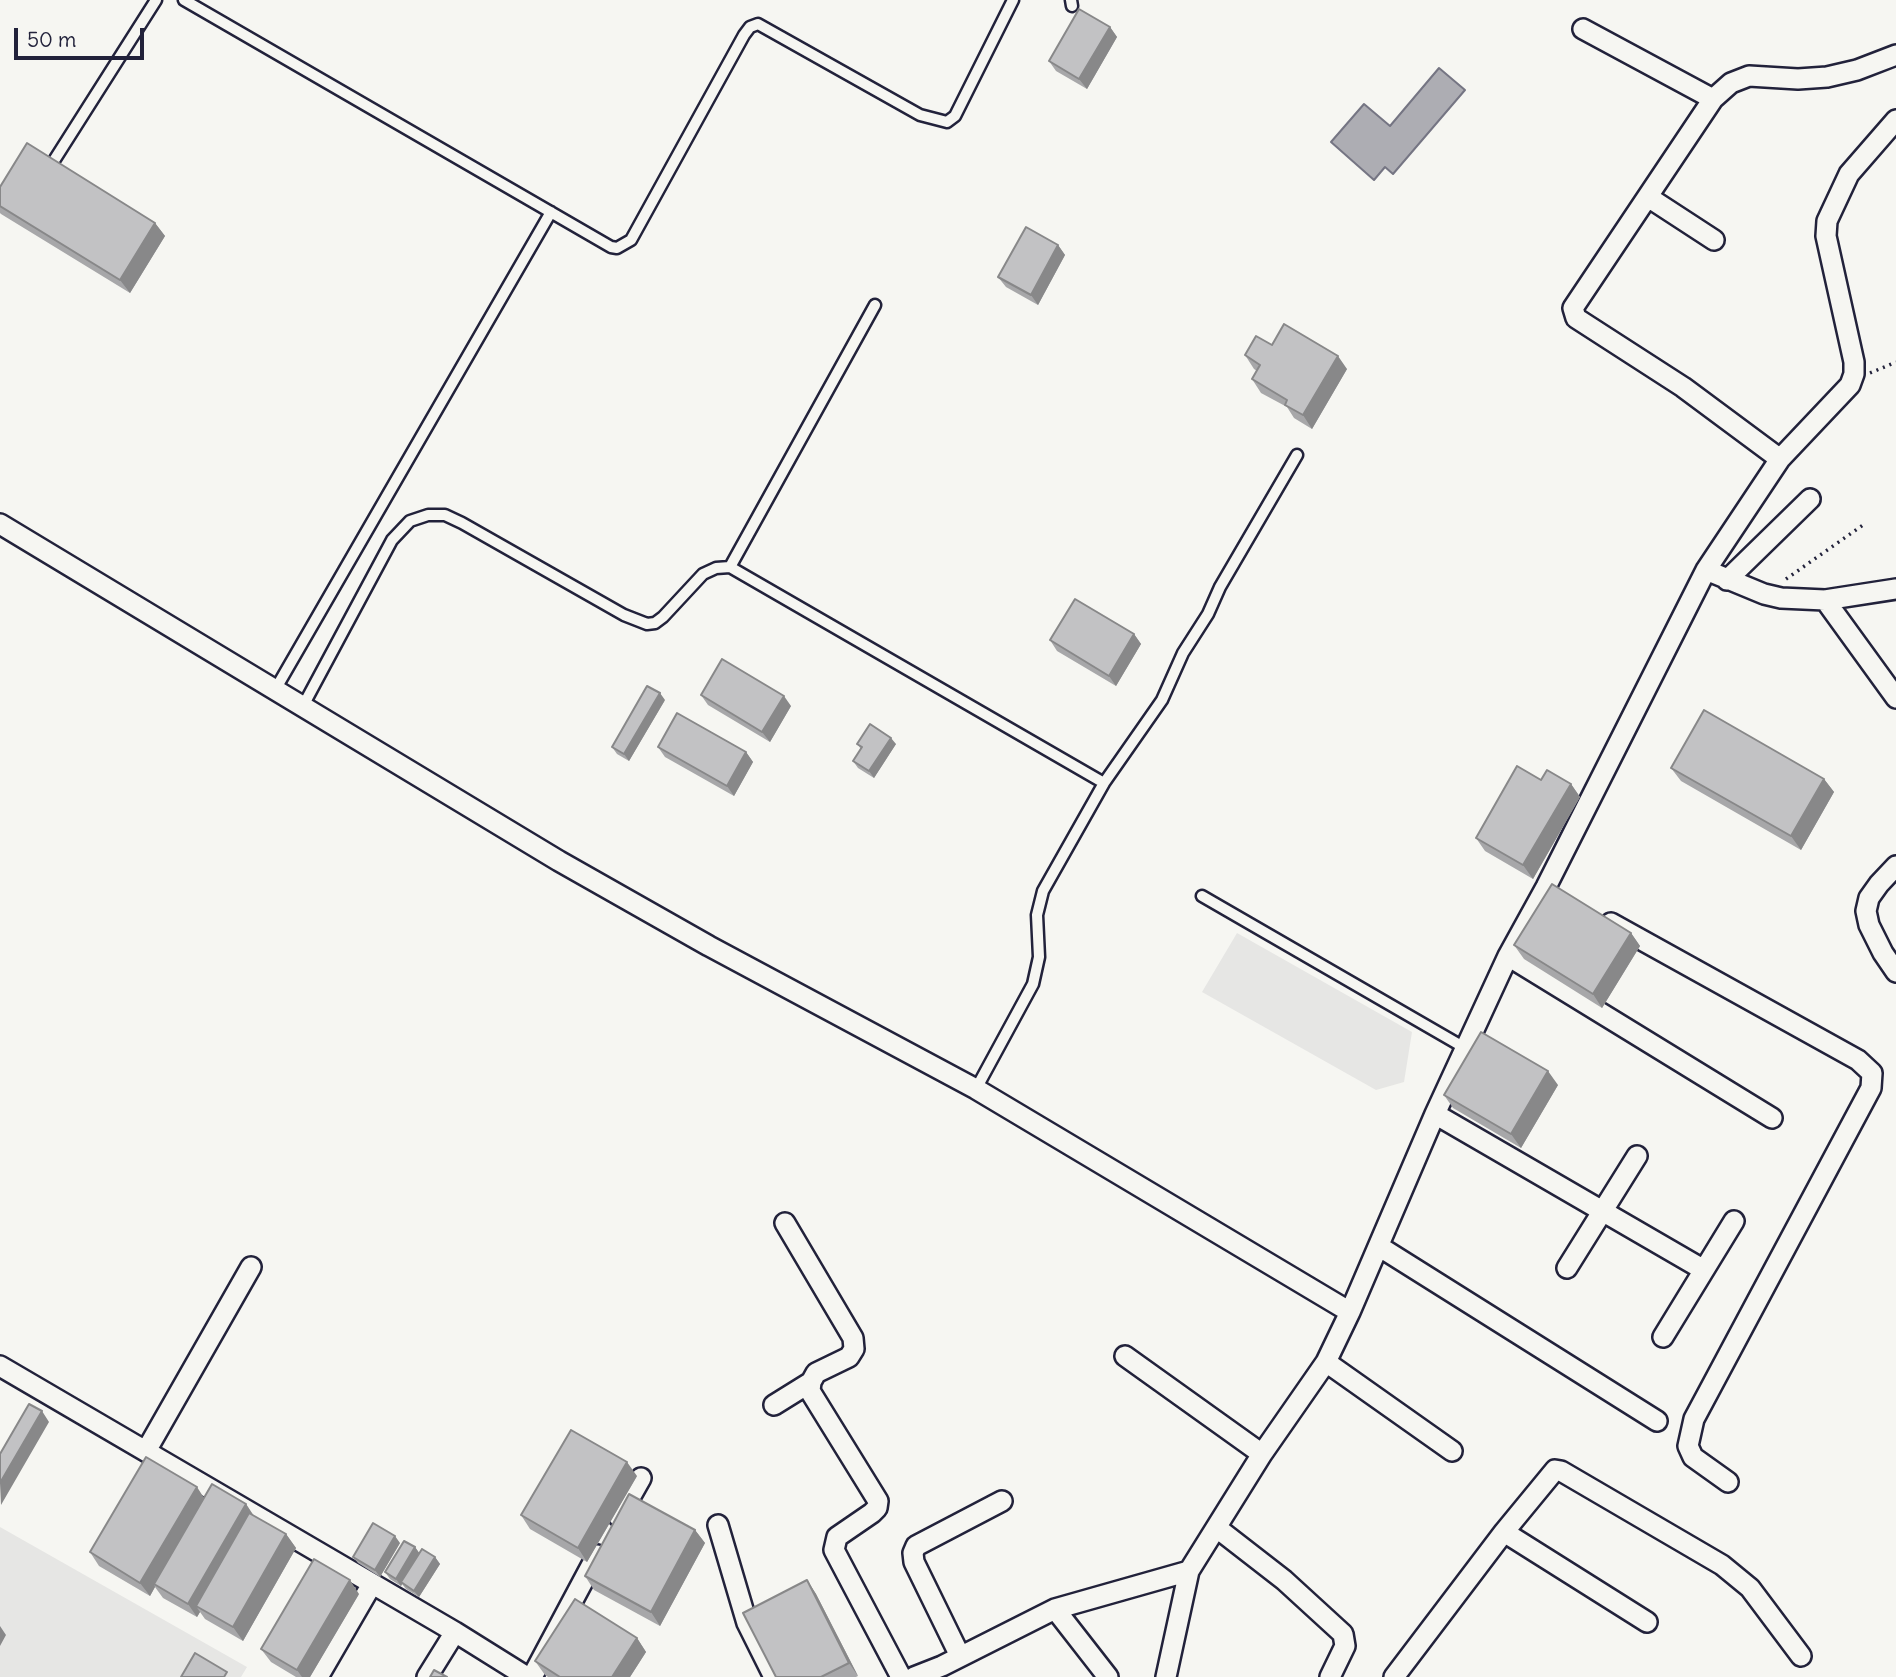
<!DOCTYPE html>
<html>
<head>
<meta charset="utf-8">
<style>
  body { margin:0 }
  #map { position:relative; width:1896px; height:1677px; overflow:hidden; background:#f6f6f2; font-family:Delius,sans-serif }
  canvas { display:block }
  .scale { position:absolute; left:14px; top:28px; width:130px; height:32px; box-sizing:border-box; border:4px solid #22223b; border-top:0; padding-left:9px; font-size:21px; line-height:24px; white-space:nowrap; color:#22223b; -webkit-text-stroke:5px #f6f6f2; paint-order:stroke }
</style>
</head>
<body>
<div id="map">
<canvas width="1896" height="1677"></canvas>
<div class="scale">50 m</div>
</div>
<script>
const ctx = document.querySelector('canvas').getContext('2d');
ctx.lineJoin = 'round';
function fillPath(path, color) { ctx.fillStyle = color; ctx.fill(path, 'evenodd'); }
const toPath = rows => new Path2D(rows.map(r => 'M' + r).join(''));
function trace(path, color, width, dash) { ctx.strokeStyle = color; ctx.lineWidth = width; ctx.lineCap = dash ? 'butt' : 'round'; ctx.setLineDash(dash || []); ctx.stroke(path); }
fillPath(toPath([
  [1237,933,1412,1032,1404,1082,1376,1090,1202,992],
  [0,1527,247,1667,241,1677,0,1677]
]), '#e6e6e4');
const water = toPath([
  [1439,68,1465,90,1393,174,1385,167,1374,180,1331,142,1364,104,1390,126,1439,68]
]);
fillPath(water, '#adadb3');
trace(water, '#757583', 2);
const service = toPath([
  [184,0,611,247,617,248,631,240,744,35,750,27,758,24,920,115,947,122,955,116,1013,0],
  [1071,0,1072,6],
  [55,159,156,0],
  [730,567,875,305],
  [275,690,551,212],
  [303,706,392,540,410,521,428,515,445,515,462,523,624,615,647,624,655,623,663,617,703,574,716,568,730,567,1104,783],
  [1202,896,1465,1048],
  [976,1089,1033,984,1039,957,1037,915,1043,891,1104,783,1162,700,1183,653,1208,614,1220,587,1297,455]
]);
const minor = toPath([
  [1583,29,1713,99],
  [1648,197,1714,240],
  [1780,459,1683,387,1576,318,1573,308,1713,99,1731,83,1749,76,1798,79,1827,77,1857,70,1896,55],
  [0,524,559,861,709,946,976,1089,1350,1312],
  [1706,570,1764,594,1781,598,1825,600,1896,589],
  [1727,580,1810,499],
  [1825,600,1896,698],
  [1896,866,1879,884,1869,898,1866,911,1869,925,1883,953,1896,972],
  [1611,923,1858,1060,1872,1073,1871,1088,1694,1419,1688,1446,1693,1457,1728,1482],
  [1508,956,1772,1118],
  [1435,1114,1704,1270],
  [785,1223,853,1338,854,1349,849,1357,816,1373,811,1382,810,1391,878,1501,877,1508,872,1513,837,1537,834,1550,901,1677],
  [1380,1247,1657,1421],
  [1567,1268,1637,1156],
  [1663,1337,1734,1221],
  [1125,1356,1262,1454],
  [1326,1362,1452,1451],
  [0,1366,455,1632,527,1677],
  [774,1405,811,1382],
  [146,1451,251,1267],
  [619,1517,641,1478],
  [718,1525,747,1623,774,1677],
  [1217,1528,1284,1580,1343,1634,1345,1646,1330,1677],
  [1504,1532,1647,1622],
  [1055,1609,1108,1677],
  [960,1656,914,1562,913,1553,916,1546,1002,1501],
  [318,1677,372,1584],
  [427,1677,455,1632],
  [532,1677,597,1555],
  [914,1677,942,1666,1055,1609,1189,1571,1262,1454,1326,1362,1350,1312,1435,1114,1508,956,1546,887,1706,570,1780,459,1850,385,1854,374,1854,362,1826,236,1827,221,1849,174,1896,120],
  [1166,1677,1189,1571],
  [1394,1677,1504,1532,1555,1470,1561,1471,1722,1565,1750,1588,1801,1656]
]);
trace(service, '#22223b', 15);
trace(minor, '#22223b', 24);
trace(toPath([
  [1870,373,1896,362],
  [1786,579,1863,525]
]), '#22223b', 3.5, [2, 5]);
trace(service, '#f6f6f2', 10);
trace(minor, '#f6f6f2', 19);
fillPath(toPath([
  [1110,27,1117,37,1087,89,1056,71,1049,61],
  [0,187,155,223,165,236,130,293,1,214,0,213],
  [1058,245,1065,255,1038,305,1006,287,998,277],
  [1272,345,1347,369,1312,429,1294,418,1287,407,1261,393,1252,379,1257,371,1254,369,1245,355],
  [1134,634,1141,644,1116,686,1057,651,1050,640],
  [701,695,791,706,770,742,708,705],
  [665,700,629,761,617,754,612,747],
  [857,744,896,744,874,778,858,768,853,761,861,749],
  [658,747,746,752,753,762,734,796,665,757],
  [1671,768,1824,779,1834,792,1801,850,1681,781],
  [1571,784,1580,797,1533,879,1485,851,1476,838],
  [1631,933,1640,946,1602,1008,1524,959,1514,945],
  [1558,1085,1521,1148,1453,1108,1444,1095],
  [637,1476,587,1562,530,1529,521,1515],
  [204,1498,246,1504,254,1516,286,1534,296,1548,243,1641,205,1619,200,1612,197,1617,163,1598,155,1587,150,1596,99,1566,90,1552],
  [695,1530,705,1543,660,1626,594,1590,585,1576],
  [400,1543,380,1577,358,1563,353,1557],
  [415,1547,419,1553,435,1557,440,1564,419,1597,406,1589,402,1584,401,1586,390,1579,385,1572],
  [807,1580,816,1594,858,1676,856,1677,776,1677],
  [359,1594,310,1677,296,1677,271,1662,261,1649],
  [637,1638,646,1652,630,1677,548,1677,545,1675,535,1661]
]), '#a7a7a9');
fillPath(toPath([
  [1110,27,1117,37,1087,89,1079,79],
  [155,223,165,236,130,293,120,280],
  [1058,245,1065,255,1038,305,1031,295],
  [1338,356,1347,369,1312,429,1303,415],
  [1134,634,1141,644,1116,686,1109,676],
  [660,693,665,700,629,761,624,754],
  [784,696,791,706,770,742,762,732],
  [891,738,896,744,874,778,869,771],
  [746,752,753,762,734,796,727,786],
  [1824,779,1834,792,1801,850,1791,836],
  [1571,784,1580,797,1533,879,1523,865],
  [1631,933,1640,946,1602,1008,1593,994],
  [1548,1071,1558,1085,1521,1148,1511,1134],
  [42,1411,49,1422,1,1505,0,1483],
  [627,1462,637,1476,587,1562,578,1548],
  [197,1487,206,1501,154,1584,155,1587,150,1596,140,1583],
  [246,1504,255,1518,196,1606,200,1612,197,1617,188,1604],
  [695,1530,705,1543,660,1626,651,1612],
  [286,1534,296,1548,243,1641,233,1627],
  [395,1536,400,1543,380,1577,375,1570],
  [415,1547,420,1554,401,1586,396,1579],
  [435,1557,440,1564,419,1597,414,1591],
  [350,1580,359,1594,310,1677,302,1677,297,1670],
  [807,1580,816,1594,858,1676,849,1663],
  [0,1626,6,1635,0,1646],
  [637,1638,646,1652,630,1677,612,1677]
]), '#888889');
const building = toPath([
  [1079,9,1110,27,1079,79,1049,61,1079,9],
  [27,143,155,223,120,280,0,206,0,187,27,143],
  [1026,227,1058,245,1031,295,998,277,1026,227],
  [1284,324,1338,356,1303,415,1285,405,1287,400,1252,379,1260,365,1245,355,1256,336,1272,345,1284,324],
  [1075,599,1134,634,1109,676,1050,640,1075,599],
  [722,659,784,696,762,732,701,695,722,659],
  [647,686,660,693,624,754,612,747,647,686],
  [1704,710,1824,779,1791,836,1671,768,1704,710],
  [677,713,746,752,727,786,658,747,677,713],
  [870,724,891,738,869,771,853,761,862,747,857,744,870,724],
  [1517,766,1541,780,1547,770,1571,784,1523,865,1476,838,1517,766],
  [1552,884,1631,933,1593,994,1514,945,1552,884],
  [1481,1032,1548,1071,1511,1134,1444,1095,1481,1032],
  [29,1404,42,1411,0,1483,0,1454,29,1404],
  [571,1430,627,1462,578,1548,521,1515,571,1430],
  [146,1457,197,1487,140,1583,90,1552,146,1457],
  [212,1484,246,1504,188,1604,154,1584,212,1484],
  [629,1494,695,1530,651,1612,585,1576,629,1494],
  [249,1513,286,1534,233,1627,196,1606,249,1513],
  [373,1523,395,1536,375,1570,353,1557,373,1523],
  [404,1541,415,1547,396,1579,385,1572,404,1541],
  [422,1549,435,1557,414,1591,401,1582,422,1549],
  [314,1559,350,1580,297,1670,261,1649,314,1559],
  [807,1580,849,1663,821,1677,776,1677,743,1613,807,1580],
  [575,1599,637,1638,612,1677,560,1677,535,1661,575,1599],
  [195,1653,227,1672,224,1677,181,1677,195,1653],
  [434,1670,447,1677,430,1677,434,1670]
]);
fillPath(building, '#c2c2c4');
trace(building, '#888889', 2);
</script>
</body>
</html>
